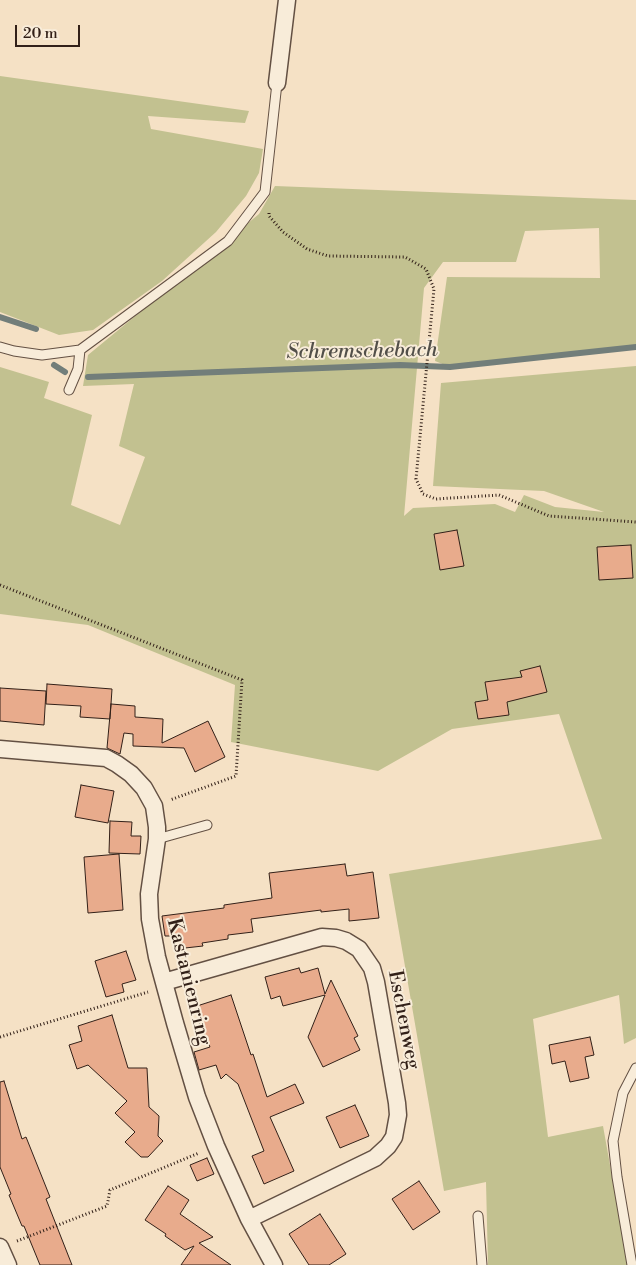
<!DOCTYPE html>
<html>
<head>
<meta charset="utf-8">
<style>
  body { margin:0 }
  #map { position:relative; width:636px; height:1265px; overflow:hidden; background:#f5e1c5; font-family:"Libre Bodoni",serif }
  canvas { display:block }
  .scale { position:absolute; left:15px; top:25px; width:65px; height:22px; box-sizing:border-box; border:2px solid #322018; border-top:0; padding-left:6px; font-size:15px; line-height:18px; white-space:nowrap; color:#322018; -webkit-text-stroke:4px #f8ecd9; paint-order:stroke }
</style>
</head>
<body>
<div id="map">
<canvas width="636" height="1265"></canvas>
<div class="scale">20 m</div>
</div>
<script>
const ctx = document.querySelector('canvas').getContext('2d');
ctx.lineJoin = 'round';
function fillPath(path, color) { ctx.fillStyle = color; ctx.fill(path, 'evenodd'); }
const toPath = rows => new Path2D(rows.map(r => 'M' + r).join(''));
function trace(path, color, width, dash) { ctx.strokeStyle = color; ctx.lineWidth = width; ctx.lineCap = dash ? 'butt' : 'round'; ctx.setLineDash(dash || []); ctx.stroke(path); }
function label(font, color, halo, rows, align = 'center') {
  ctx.font = font + ' "Libre Bodoni",serif'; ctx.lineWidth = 4; ctx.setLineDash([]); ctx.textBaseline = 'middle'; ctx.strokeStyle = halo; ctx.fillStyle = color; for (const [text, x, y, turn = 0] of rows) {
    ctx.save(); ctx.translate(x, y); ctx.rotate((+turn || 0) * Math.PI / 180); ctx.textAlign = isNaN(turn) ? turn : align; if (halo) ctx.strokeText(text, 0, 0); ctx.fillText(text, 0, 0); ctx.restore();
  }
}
fillPath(toPath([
  [0,76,249,111,245,123,148,116,151,129,263,149,259,173,246,196,216,232,162,281,93,330,59,335,0,312],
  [275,186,636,200,636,347,450,367,435,361,447,277,600,278,599,228,525,231,516,262,443,262,424,288,404,516,413,508,495,504,515,512,524,495,555,507,604,512,544,491,433,486,441,383,636,366,636,1038,624,1044,619,995,533,1019,548,1137,603,1126,628,1265,488,1265,486,1182,444,1191,389,874,602,839,559,714,452,729,378,771,231,742,235,685,88,625,0,614,0,367,49,382,44,398,92,415,71,505,120,525,145,457,119,446,134,384,83,386,88,355,259,214]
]), '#c2c190');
trace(toPath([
  [0,317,36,329],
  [54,365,65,372],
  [88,377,400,365,450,367,636,347]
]), '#727e7a', 6);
const building = toPath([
  [457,530,464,566,440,570,434,534,457,530],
  [631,545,633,578,599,580,597,547,631,545],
  [540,666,547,692,507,702,509,715,478,719,475,702,488,700,485,682,522,677,520,671,540,666],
  [47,684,112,689,110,719,80,717,81,706,46,704,47,684],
  [0,688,46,691,44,725,0,721,0,688],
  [111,704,135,706,135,717,163,719,162,743,208,721,225,757,195,772,184,748,133,746,133,734,124,733,120,754,107,748,111,704],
  [81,785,114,791,108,823,75,817,81,785],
  [110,821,132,822,131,836,141,836,140,854,109,853,110,821],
  [119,854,123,910,88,913,84,857,119,854],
  [345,864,347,876,373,872,379,918,349,921,349,909,321,912,321,910,251,919,253,932,228,935,228,939,202,943,203,946,176,949,174,936,165,936,162,916,224,908,224,905,272,898,269,873,345,864],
  [126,951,136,980,122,984,124,992,106,997,95,961,126,951],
  [299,968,301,973,318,968,325,994,331,980,358,1036,354,1038,360,1050,323,1067,308,1037,325,995,283,1006,280,996,271,999,265,977,299,968],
  [231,995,251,1055,253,1054,267,1097,295,1084,304,1103,270,1117,294,1171,264,1184,252,1156,264,1151,238,1084,226,1074,221,1079,216,1065,199,1070,194,1052,210,1047,198,1020,201,1017,197,1006,231,995],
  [112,1015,128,1068,147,1068,149,1107,159,1116,158,1136,163,1141,148,1157,141,1157,125,1142,135,1132,115,1113,127,1101,88,1065,77,1069,69,1045,82,1041,78,1026,112,1015],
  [590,1037,594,1055,585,1057,589,1078,570,1082,565,1061,552,1064,549,1045,590,1037],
  [4,1081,22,1139,26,1137,50,1197,46,1199,72,1265,40,1265,24,1226,22,1226,9,1195,11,1194,0,1167,0,1082,4,1081],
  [355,1105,369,1136,340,1148,326,1117,355,1105],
  [207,1158,214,1174,197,1181,190,1165,207,1158],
  [419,1181,440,1212,413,1230,392,1199,419,1181],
  [168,1186,189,1200,180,1214,213,1237,199,1243,231,1265,181,1265,194,1246,185,1250,165,1236,166,1234,145,1220,168,1186],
  [320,1214,346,1254,329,1265,309,1265,289,1234,320,1214]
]);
fillPath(building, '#e8ab8c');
trace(building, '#322018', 1);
const lane = toPath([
  [0,347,14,351,42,355,80,350,228,241,265,192,277,83],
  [69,390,78,369,80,350],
  [157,839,207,825],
  [478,1216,482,1265],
  [632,1265,617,1177,613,1141,623,1093,636,1068]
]);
const street = toPath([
  [277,83,287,0],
  [0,749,106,758,117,764,131,774,144,788,154,806,157,827,157,839,149,894,150,919,157,957,175,1023,197,1097,216,1146,249,1219,274,1265],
  [164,982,322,937,336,938,346,941,359,949,372,968,376,982,397,1103,398,1115,394,1137,388,1146,375,1158,249,1219],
  [0,1247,8,1265]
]);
trace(lane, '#635043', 11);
trace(street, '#635043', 19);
trace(toPath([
  [269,213,269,216,283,232,307,249,328,256,405,257,426,269,434,289,416,479,423,494,436,499,499,495,549,516,636,522],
  [0,585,242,680,236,776,170,800],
  [0,1037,148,992],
  [17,1241,107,1206,110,1190,199,1153]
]), '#322018', 3, [1, 2.5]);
trace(lane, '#f8ecd9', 9);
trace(street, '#f8ecd9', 16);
label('20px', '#322018', '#f8ecd9', [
  ["Kastanienring",188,982,76],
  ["Eschenweg",403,1020,79]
]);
label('italic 21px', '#524f49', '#f8ecd9', [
  ["Schremschebach",362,352,-1]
]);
</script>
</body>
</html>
